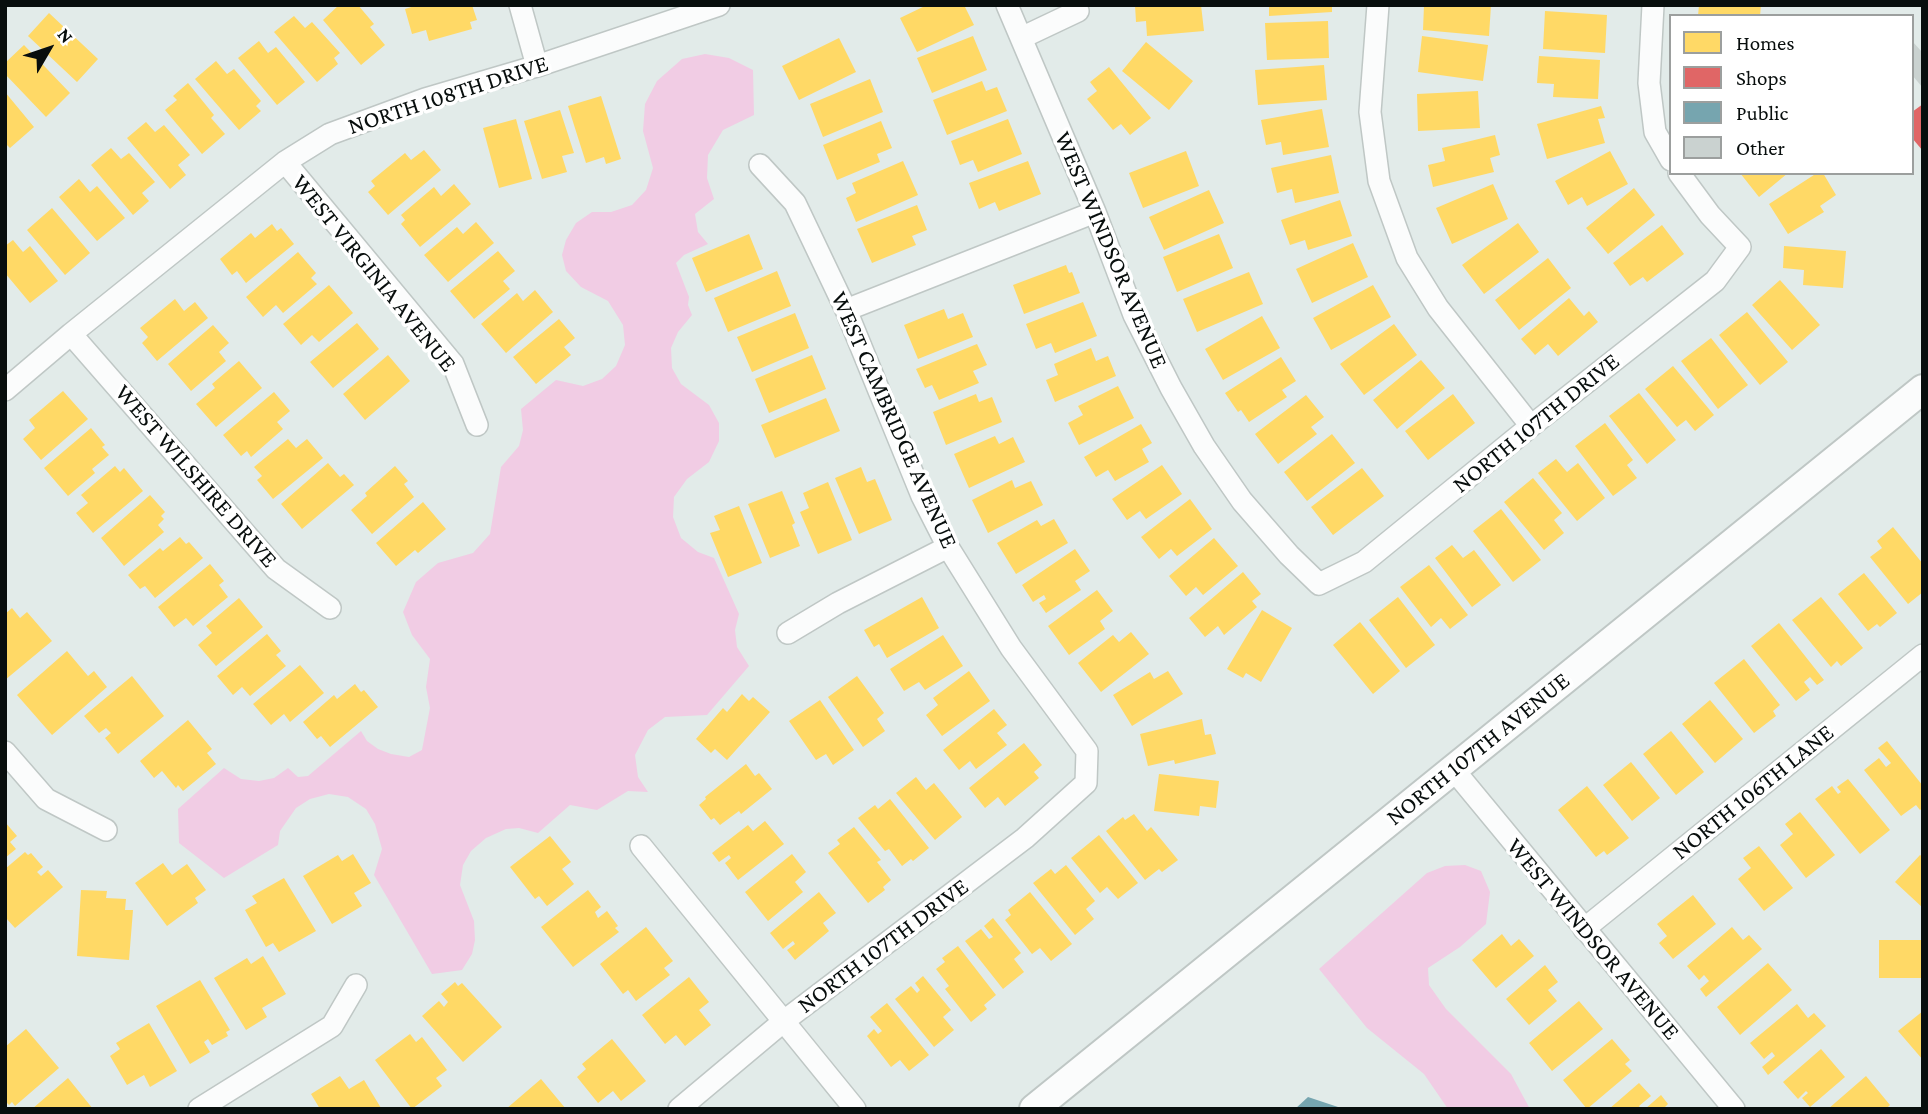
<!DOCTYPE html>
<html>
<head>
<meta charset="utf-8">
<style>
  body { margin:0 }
  #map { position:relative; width:1928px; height:1114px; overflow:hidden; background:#e2ebe9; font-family:"Crimson Pro",serif }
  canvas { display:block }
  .frame { position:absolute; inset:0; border:7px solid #080e0d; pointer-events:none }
  .legend { position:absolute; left:1669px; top:14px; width:245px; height:161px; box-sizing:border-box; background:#fff; border:2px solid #9c9f9e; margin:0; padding:9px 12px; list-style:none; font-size:21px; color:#080e0d }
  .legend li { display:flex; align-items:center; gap:14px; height:35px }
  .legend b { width:35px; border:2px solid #9c9f9e }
  .north { position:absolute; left:14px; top:14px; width:70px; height:70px; -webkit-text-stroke:5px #fff; paint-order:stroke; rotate:51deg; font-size:19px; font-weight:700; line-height:28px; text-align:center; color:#080e0d }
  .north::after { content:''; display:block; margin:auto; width:24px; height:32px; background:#080e0d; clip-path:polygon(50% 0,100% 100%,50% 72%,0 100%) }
</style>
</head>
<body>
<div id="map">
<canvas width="1928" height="1114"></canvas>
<div class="frame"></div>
<ul class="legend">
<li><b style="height:19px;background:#ffd966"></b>Homes</li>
<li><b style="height:19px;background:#e06666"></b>Shops</li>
<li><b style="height:19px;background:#76a5af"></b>Public</li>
<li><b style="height:19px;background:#cad2d0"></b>Other</li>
</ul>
<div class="north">N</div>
</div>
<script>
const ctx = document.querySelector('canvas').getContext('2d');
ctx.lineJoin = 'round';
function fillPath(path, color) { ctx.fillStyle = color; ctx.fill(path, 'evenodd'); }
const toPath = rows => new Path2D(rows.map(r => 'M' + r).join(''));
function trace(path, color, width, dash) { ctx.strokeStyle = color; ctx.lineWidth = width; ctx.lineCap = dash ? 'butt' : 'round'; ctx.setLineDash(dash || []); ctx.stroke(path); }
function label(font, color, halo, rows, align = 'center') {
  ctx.font = font + ' "Crimson Pro",serif'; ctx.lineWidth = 7; ctx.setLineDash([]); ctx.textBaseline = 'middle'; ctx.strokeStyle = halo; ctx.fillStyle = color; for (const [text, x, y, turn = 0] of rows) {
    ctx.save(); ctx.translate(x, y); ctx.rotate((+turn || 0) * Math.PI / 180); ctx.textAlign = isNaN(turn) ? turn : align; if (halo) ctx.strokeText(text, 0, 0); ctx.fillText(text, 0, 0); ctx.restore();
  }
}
fillPath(toPath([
  [705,54,729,58,753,70,754,115,723,130,708,155,707,178,714,199,695,214,698,232,708,244,684,255,676,263,689,297,688,305,692,315,678,332,671,348,672,368,681,384,709,405,719,423,719,441,709,462,687,479,674,497,673,517,681,538,698,552,714,558,739,614,735,630,737,647,749,666,707,715,665,717,648,730,635,755,638,777,648,792,628,791,597,810,570,805,538,833,519,828,506,829,486,838,471,851,463,865,460,885,474,921,475,940,472,954,462,970,432,974,374,875,382,849,375,824,366,809,348,797,329,794,310,799,296,808,280,831,278,845,224,878,179,843,178,809,224,768,241,779,259,781,274,778,288,768,298,777,308,776,361,731,367,741,378,749,391,754,409,757,422,750,430,708,426,687,430,659,412,635,403,612,416,582,438,563,473,553,490,534,501,467,519,446,523,430,521,409,556,380,583,386,602,379,616,366,625,345,623,325,608,301,581,287,566,271,562,255,566,240,576,223,592,212,611,212,632,205,646,190,653,168,643,131,645,104,657,81,682,59],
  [1465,865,1481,871,1490,892,1486,924,1460,947,1428,968,1429,985,1446,1009,1511,1074,1530,1109,1448,1109,1424,1074,1367,1028,1319,969,1427,873,1445,866]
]), '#f1cce4');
fillPath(toPath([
  [339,5,358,5,374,24,370,27,385,45,361,65,323,20],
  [418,5,472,5,477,20,470,22,472,29,429,41,426,30,412,34,405,9],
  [927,5,964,5,974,25,917,52,900,18],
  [1135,5,1201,5,1204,31,1147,36,1146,21,1136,22],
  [1269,5,1332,5,1332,12,1269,16],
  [1424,5,1491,5,1489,36,1423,30],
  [1699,5,1761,5,1760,16,1698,16],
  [1545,11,1607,15,1605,53,1543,49],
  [49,13,98,59,77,82,28,36],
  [294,16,305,28,312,22,340,53,334,58,338,64,317,82,274,32],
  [1328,21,1329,58,1267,60,1265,23],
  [973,36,987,70,932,93,917,58],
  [1422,36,1488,45,1483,81,1418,72],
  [839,38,856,72,799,100,782,66],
  [259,41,268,53,276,47,305,82,277,105,238,58],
  [1146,42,1193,81,1169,110,1122,71],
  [24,45,70,93,46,117,5,74,5,63],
  [1539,56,1600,60,1598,99,1553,97,1554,84,1537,83],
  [216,61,227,74,234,69,261,101,256,106,261,111,239,130,195,79],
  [1324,65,1327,100,1258,105,1255,70],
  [1109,67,1151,118,1130,135,1121,124,1113,130,1087,99,1097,91,1090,82],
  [870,79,883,112,823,137,810,104],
  [982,81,986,91,997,87,1007,111,947,135,933,100],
  [188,83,214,115,211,118,225,134,202,154,165,110,177,100,173,96],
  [1478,91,1480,128,1418,131,1417,94],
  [5,92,34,127,10,148,5,143],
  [601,96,621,159,606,164,604,157,586,163,568,106],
  [1601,106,1605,118,1598,119,1605,143,1547,159,1537,124],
  [1322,109,1329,147,1283,155,1281,142,1266,145,1261,120],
  [560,110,574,153,562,156,567,172,542,179,524,121],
  [516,119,532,179,499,188,483,128],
  [1008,119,1022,154,978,172,973,160,960,165,951,141],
  [881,121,892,148,877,154,880,162,837,180,823,145],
  [146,122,155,132,164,125,190,155,178,165,186,175,170,189,127,138],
  [1495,135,1500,155,1490,158,1494,172,1433,187,1428,165,1445,161,1442,148],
  [111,148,121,159,129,153,155,182,142,193,149,201,133,215,91,165],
  [424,150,441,170,388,215,368,192,375,186,371,181,405,153,411,160],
  [1186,151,1199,186,1143,208,1129,173],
  [1610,151,1628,184,1587,206,1582,197,1568,205,1555,181],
  [1331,155,1339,193,1295,203,1292,189,1277,193,1271,168],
  [903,161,918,195,856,222,846,198,856,193,852,183],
  [1028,161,1041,194,999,211,995,202,979,209,969,183],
  [1740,173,1788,173,1759,197],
  [1817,173,1823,173,1836,195,1820,206,1824,212,1788,234,1769,204],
  [79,179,90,192,97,186,125,218,97,241,59,197],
  [454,184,471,204,420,247,401,224,405,220,401,215,434,187,441,196],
  [1493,184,1508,219,1452,244,1436,208],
  [1634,188,1655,215,1608,254,1586,228],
  [1209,190,1224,223,1164,250,1149,217],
  [1340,200,1352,236,1308,250,1305,240,1290,245,1281,220],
  [917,205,927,230,912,236,916,245,872,263,857,229],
  [52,208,90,253,65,275,27,230],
  [476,222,494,243,448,282,424,255,457,227,463,234],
  [1518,223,1539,252,1484,294,1462,265],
  [272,224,277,231,281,228,294,244,246,283,237,271,232,275,220,259,251,233,255,238],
  [1662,225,1684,254,1647,282,1643,277,1630,286,1613,263],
  [749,234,763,269,706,292,692,258],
  [1219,234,1233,268,1177,292,1163,257],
  [13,240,23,252,30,246,58,281,30,303,5,273,5,246],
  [1353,243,1368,277,1312,303,1296,269],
  [1784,246,1846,251,1843,288,1803,285,1804,270,1783,268],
  [498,251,515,271,503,281,510,289,474,319,450,291],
  [298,252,316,273,311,278,317,284,283,313,276,305,263,317,246,297],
  [1548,258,1571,288,1519,330,1495,300],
  [1066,265,1069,273,1072,272,1080,293,1024,314,1013,285],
  [777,271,791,306,728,332,714,298],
  [1249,272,1263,304,1197,332,1183,299],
  [1780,280,1820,325,1792,350,1752,305],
  [329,285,353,313,319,342,312,335,301,345,283,324],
  [1373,285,1391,317,1331,350,1313,318],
  [535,290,553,312,506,353,481,324,517,293,523,301],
  [1569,298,1584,316,1589,311,1598,322,1558,356,1548,344,1535,355,1521,339],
  [175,299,184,311,195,302,208,318,157,361,142,343,148,337,140,328],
  [1083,302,1097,336,1055,353,1051,343,1036,349,1026,324],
  [944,309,948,319,963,313,973,337,918,359,904,325],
  [1747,312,1788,362,1760,385,1719,335],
  [795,313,809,348,752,372,737,337],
  [1262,316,1280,348,1223,380,1205,349],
  [559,319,575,338,564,347,571,355,536,384,513,357],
  [357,323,379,349,333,388,310,362],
  [1394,324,1417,355,1364,395,1340,364],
  [213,325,229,343,219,352,226,361,191,391,168,364],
  [1711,338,1748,385,1718,409,1681,361],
  [977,344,987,365,973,371,979,383,939,400,932,385,925,388,916,369],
  [1091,348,1096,361,1108,356,1116,376,1055,402,1046,380,1058,375,1054,364],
  [388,355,410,381,365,420,343,394],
  [812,355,826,389,769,413,755,379],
  [1281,357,1296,381,1282,390,1287,397,1249,422,1241,410,1238,412,1225,393],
  [1421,360,1445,388,1397,429,1373,400],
  [239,361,262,388,216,427,196,404,215,388,212,384],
  [1673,366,1714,415,1695,431,1686,420,1677,427,1645,389],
  [1118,386,1134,418,1079,445,1068,423,1083,415,1078,406],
  [63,391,88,419,41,460,23,439,35,428,29,420],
  [274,392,290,411,277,422,283,429,251,457,247,451,241,456,223,435],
  [1639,393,1676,440,1647,464,1609,416],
  [976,394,979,402,992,397,1002,422,946,445,933,412],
  [1453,394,1475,423,1428,460,1405,431],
  [1306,395,1324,417,1311,427,1317,434,1278,464,1255,434],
  [826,398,840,431,775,458,761,425],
  [1605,423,1633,460,1627,465,1637,478,1613,496,1575,446],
  [1141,424,1152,443,1142,449,1149,462,1115,481,1108,470,1096,477,1084,457],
  [91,428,105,445,102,447,109,455,92,469,95,473,68,496,44,468],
  [1332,434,1355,463,1307,501,1284,472],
  [995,436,999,444,1013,437,1025,462,969,488,954,454],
  [288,439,296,448,307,439,323,458,273,499,257,480,262,476,254,467],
  [1556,459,1567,472,1578,463,1605,498,1577,521,1538,473],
  [328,463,340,477,344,474,354,485,302,529,281,504],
  [1162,465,1182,494,1146,519,1140,511,1127,520,1112,499],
  [115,466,120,472,124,468,143,491,93,533,76,513,88,503,81,495],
  [395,466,408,481,404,484,414,497,372,534,351,510,367,496,365,493],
  [861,467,867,482,875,479,892,520,859,534,835,478],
  [1362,468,1384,496,1333,535,1311,507],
  [1533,478,1562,513,1554,520,1564,533,1544,550,1504,502],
  [1012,480,1015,488,1031,481,1043,505,988,533,972,500],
  [828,482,852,540,818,554,800,512,809,508,803,493],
  [782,491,795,523,792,525,800,546,770,558,748,504],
  [150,495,165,512,161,516,164,519,158,525,164,532,124,566,101,538],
  [1190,499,1212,529,1177,556,1171,549,1159,559,1141,537],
  [423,502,446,529,418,553,415,550,396,566,376,543],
  [739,506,762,563,728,577,710,533,720,530,714,516],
  [1501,509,1541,560,1513,582,1473,531],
  [1054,519,1068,543,1016,574,997,543,1037,520,1041,526],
  [1893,527,1923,564,1923,592,1908,604,1870,557,1882,548,1877,541],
  [180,537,186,544,189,542,203,558,155,598,145,586,140,589,128,575,160,548,163,551],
  [1214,538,1238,566,1203,595,1196,587,1186,596,1169,576],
  [1452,545,1463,558,1474,550,1501,585,1472,607,1435,558],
  [1075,549,1090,571,1075,581,1081,590,1046,613,1039,603,1046,599,1044,595,1033,602,1022,585],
  [210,564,224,581,219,585,228,597,193,626,186,618,174,627,158,607],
  [1429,565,1468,615,1450,629,1441,618,1431,627,1400,587],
  [1243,572,1261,594,1252,601,1257,607,1224,635,1218,626,1205,637,1189,618],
  [1864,573,1897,613,1880,627,1877,624,1868,631,1838,594],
  [1097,590,1113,611,1100,621,1105,629,1069,655,1048,626],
  [922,597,939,628,887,658,879,644,874,647,864,630],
  [1398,597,1435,645,1406,668,1369,620],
  [1821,597,1863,648,1841,666,1837,661,1831,667,1792,620],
  [239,598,263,627,216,666,198,645,212,633,206,626],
  [12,608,20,618,27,612,52,641,5,680,5,614],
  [1262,610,1292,628,1261,682,1246,673,1243,678,1227,669],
  [1360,622,1400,671,1373,694,1333,645],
  [1779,623,1824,680,1817,685,1810,677,1804,682,1810,690,1796,701,1751,646],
  [1131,632,1149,654,1101,692,1078,663,1113,635,1119,642],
  [267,634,281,651,276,655,286,666,250,696,242,687,233,695,217,676],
  [943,635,963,666,925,690,919,682,904,691,890,669],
  [67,651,88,676,94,671,107,687,52,735,17,695],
  [1744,659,1780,705,1773,711,1776,716,1754,733,1714,683],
  [300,665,324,693,290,722,284,714,271,725,253,704],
  [969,671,990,701,942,736,926,715,938,705,933,698],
  [1168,671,1183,694,1132,726,1113,695,1150,672,1154,679],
  [132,676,164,716,118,754,105,738,111,733,106,728,99,733,84,716],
  [857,676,884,713,877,719,885,731,863,747,828,697],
  [355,684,361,692,364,690,378,707,330,747,321,736,317,739,303,722,334,695,337,699],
  [742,694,749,701,753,697,770,712,727,760,715,749,711,753,696,739,723,708,727,712],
  [820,700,854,750,833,765,826,754,816,760,789,721],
  [1710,700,1743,739,1715,763,1682,724],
  [994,709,1007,725,997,733,1007,745,976,769,970,761,959,770,943,750],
  [1202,719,1205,735,1211,734,1216,754,1175,764,1174,760,1148,766,1140,734],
  [188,720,212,749,207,753,216,764,183,791,178,785,176,788,162,771,154,778,140,761],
  [1671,731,1704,772,1676,795,1643,754],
  [1887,741,1923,786,1923,808,1920,810,1916,805,1901,816,1864,770,1879,758,1886,767,1891,763,1878,748],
  [1024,743,1042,765,1034,772,1039,778,1005,806,998,797,985,808,969,788],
  [1631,762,1660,798,1632,821,1603,785],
  [746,764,755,776,759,773,772,789,741,814,739,811,720,825,714,818,711,820,699,805,706,799,705,797],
  [1159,774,1219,781,1216,808,1200,806,1199,816,1154,811],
  [916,777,926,790,934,783,962,817,935,840,896,793],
  [1848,779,1890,830,1860,854,1815,799,1832,786,1838,794,1841,792,1837,787],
  [1587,786,1629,838,1607,855,1604,851,1596,857,1558,810],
  [890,799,929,848,913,861,911,859,902,866,889,849,885,851,858,818,875,805,878,809],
  [1800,812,1835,855,1806,878,1780,845,1793,834,1785,824],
  [1134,814,1147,831,1151,827,1178,860,1162,872,1159,869,1145,880,1106,831,1123,817,1125,820],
  [765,821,784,844,738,880,725,863,731,858,729,855,719,862,712,853,748,825,753,831],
  [5,822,17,836,10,842,16,849,5,858],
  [854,827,881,860,877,862,891,880,883,887,885,890,868,903,828,853,840,844,837,840],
  [1099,835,1138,883,1118,899,1107,887,1100,893,1071,858],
  [550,836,571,862,562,869,574,884,547,906,539,896,535,899,510,867],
  [1759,846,1793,888,1764,911,1738,879,1751,868,1743,858],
  [25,852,28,855,31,853,43,867,37,872,41,876,48,870,63,887,15,928,5,917,5,869],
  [353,854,371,883,354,893,362,906,332,924,303,876,338,855,342,861],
  [792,854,806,872,795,882,803,892,768,921,745,892],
  [1920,855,1923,857,1923,908,1895,882],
  [163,863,172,875,187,864,206,890,195,898,198,903,167,926,135,883],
  [1066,865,1095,901,1086,909,1094,919,1075,935,1033,883,1051,869,1055,874],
  [284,878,316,931,279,952,273,943,266,947,245,910,257,903,252,896],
  [81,890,107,891,106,898,126,899,125,910,133,910,129,960,77,956],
  [588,890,601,907,595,912,598,918,607,911,618,926,615,928,619,932,573,967,541,927],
  [819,892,836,913,823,923,829,931,795,960,787,950,795,944,793,941,783,949,770,933],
  [1030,892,1072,944,1051,961,1040,948,1032,954,1005,920,1011,915,1008,910],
  [1693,895,1716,924,1673,959,1659,943,1667,936,1657,924],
  [993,918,1021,953,1014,959,1024,972,1003,989,965,941,981,929,989,939,993,937,984,926],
  [646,927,673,961,664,968,670,975,636,1001,628,990,623,994,600,964],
  [1732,927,1743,940,1749,935,1762,949,1706,997,1700,989,1709,981,1704,975,1699,980,1687,966],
  [1502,934,1511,946,1519,939,1534,956,1496,988,1472,960],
  [1879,940,1923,940,1923,978,1879,978],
  [958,946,996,995,984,1005,987,1009,971,1022,945,989,949,986,936,969,945,962,942,958],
  [263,956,286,994,262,1008,267,1017,246,1030,214,978,247,958,251,964],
  [1768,963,1792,990,1740,1035,1717,1007],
  [1545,965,1558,982,1548,990,1557,1001,1529,1025,1506,999],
  [923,976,951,1010,943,1017,954,1030,934,1047,895,999,911,986,917,993,920,990,915,983],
  [689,977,709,1002,699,1010,711,1025,685,1046,676,1035,665,1044,642,1015],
  [200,980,230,1030,226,1032,228,1036,212,1045,208,1039,204,1042,210,1052,190,1064,156,1006],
  [455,982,458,986,462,983,502,1027,463,1062,422,1016,439,1001,444,1007,448,1002,441,994],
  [1579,1001,1603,1029,1552,1071,1529,1043],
  [887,1003,929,1055,909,1071,900,1060,891,1067,867,1036,874,1029,878,1034,882,1031,870,1017],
  [1797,1004,1808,1018,1814,1013,1826,1026,1768,1075,1762,1067,1775,1056,1772,1052,1764,1059,1750,1043],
  [1923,1011,1923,1060,1898,1031],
  [149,1023,177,1071,150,1087,144,1075,127,1085,110,1056,120,1049,116,1043],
  [26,1029,59,1068,15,1106,12,1102,9,1105,5,1101,5,1047],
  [410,1034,416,1042,422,1037,447,1070,436,1078,442,1086,412,1109,375,1060],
  [612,1039,646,1081,621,1101,613,1091,598,1103,577,1077,586,1069,582,1064],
  [1612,1039,1630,1060,1625,1064,1632,1071,1587,1109,1563,1080],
  [1821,1049,1845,1077,1810,1107,1802,1098,1808,1093,1806,1091,1798,1099,1783,1082],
  [340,1076,349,1089,364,1080,381,1108,320,1109,311,1094],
  [1866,1076,1890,1105,1886,1109,1828,1109],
  [68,1078,93,1109,32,1109],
  [541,1079,566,1109,506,1109],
  [1639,1083,1651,1096,1639,1106,1641,1109,1609,1109],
  [1661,1095,1668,1104,1663,1109,1645,1109]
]), '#ffd966');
fillPath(toPath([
  [1923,104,1923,151,1912,138,1912,112]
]), '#e06666');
fillPath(toPath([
  [1308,1097,1341,1108,1341,1109,1295,1109]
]), '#76a5af');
fillPath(toPath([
  [1912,41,1923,53,1923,88,1912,75]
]), '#cad2d0');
const minor = toPath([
  [520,5,537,66],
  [1007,5,1095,212,1134,315,1171,388,1204,446,1242,501,1289,555,1319,584,1364,562,1531,426,1715,281,1740,247,1710,215,1679,173],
  [1378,5,1370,112,1379,181,1407,258,1438,308,1531,426],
  [1653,5,1649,83,1655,132,1671,160],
  [1021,38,1078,11],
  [285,162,453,364,477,425],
  [846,310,1095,212],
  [71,334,276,569,330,608],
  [5,390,71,334,285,162,330,134,425,99,537,66,719,5],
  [788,633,838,603,948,547],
  [5,752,46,799,106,830],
  [1453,769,1734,1109],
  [641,846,855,1109],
  [1584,929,1923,655],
  [199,1109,332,1026,356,985],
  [679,1109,784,1021,1025,838,1086,783,1087,751,1011,648,948,547,922,496,846,310,795,203,760,165]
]);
const secondary = toPath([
  [1034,1109,1923,389]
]);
trace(minor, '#bfc7c5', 24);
trace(secondary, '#bfc7c5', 32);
trace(minor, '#fbfcfc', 21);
trace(secondary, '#fbfcfc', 28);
label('24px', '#080e0d', '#fff', [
  ["NORTH 108TH DRIVE",448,95,-18],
  ["WEST WINDSOR AVENUE",1111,250,67],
  ["WEST VIRGINIA AVENUE",374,273,51],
  ["WEST CAMBRIDGE AVENUE",894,420,66],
  ["NORTH 107TH DRIVE",1536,423,-39],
  ["WEST WILSHIRE DRIVE",196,476,49],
  ["NORTH 107TH AVENUE",1478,749,-39],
  ["NORTH 106TH LANE",1753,792,-39],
  ["WEST WINDSOR AVENUE",1593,939,50],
  ["NORTH 107TH DRIVE",883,946,-37]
]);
</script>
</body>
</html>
